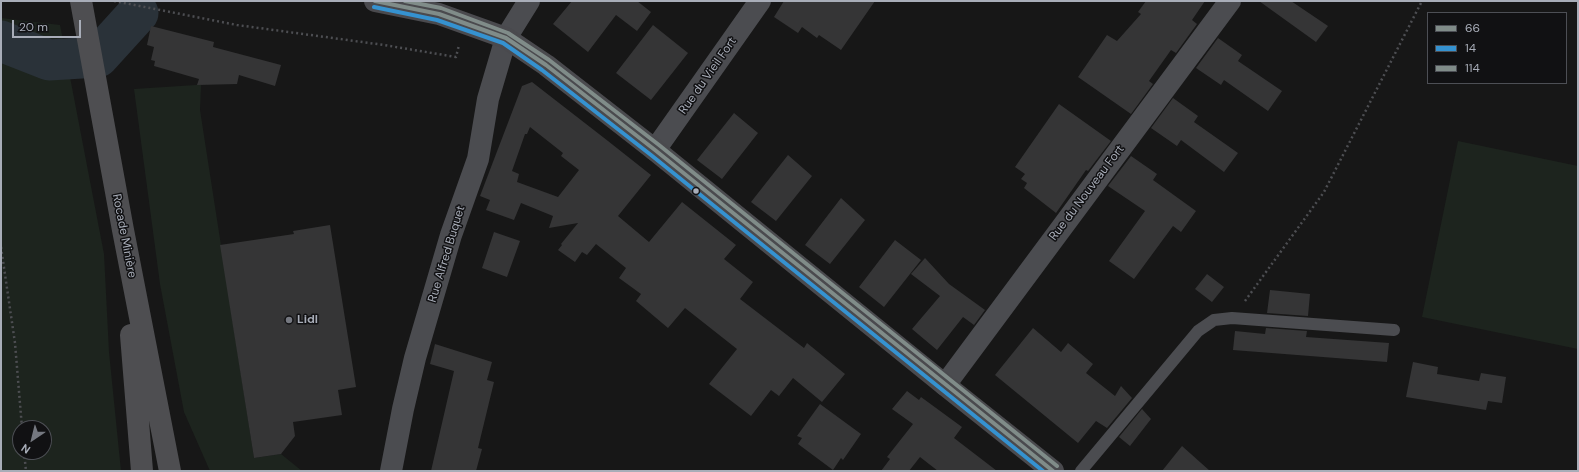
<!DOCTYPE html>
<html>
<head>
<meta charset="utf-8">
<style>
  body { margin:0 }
  #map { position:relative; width:1579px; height:472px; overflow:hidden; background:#171717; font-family:"DM Sans",sans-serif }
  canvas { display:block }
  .frame { position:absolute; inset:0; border:2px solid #a8adb8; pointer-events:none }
  .legend { position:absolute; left:1427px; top:12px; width:140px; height:72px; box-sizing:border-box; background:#111113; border:1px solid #4d4f55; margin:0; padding:5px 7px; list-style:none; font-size:12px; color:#a8adb8 }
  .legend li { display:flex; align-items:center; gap:8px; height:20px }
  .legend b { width:20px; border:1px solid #4d4f55 }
  .north { position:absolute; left:12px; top:420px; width:40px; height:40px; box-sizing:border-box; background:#111113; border:1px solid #4d4f55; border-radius:50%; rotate:215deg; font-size:11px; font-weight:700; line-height:16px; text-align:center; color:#a8adb8 }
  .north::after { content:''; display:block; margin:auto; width:14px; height:18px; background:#757880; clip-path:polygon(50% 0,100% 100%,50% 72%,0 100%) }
  .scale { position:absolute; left:12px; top:20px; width:69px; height:18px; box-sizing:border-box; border:2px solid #a8adb8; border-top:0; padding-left:5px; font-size:12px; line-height:14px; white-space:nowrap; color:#a8adb8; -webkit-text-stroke:3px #111113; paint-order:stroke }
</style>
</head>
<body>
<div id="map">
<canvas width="1579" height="472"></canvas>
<div class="frame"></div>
<ul class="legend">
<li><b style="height:5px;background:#808c89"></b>66</li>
<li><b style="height:5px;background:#3592d0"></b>14</li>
<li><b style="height:5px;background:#808c89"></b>114</li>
</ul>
<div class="north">N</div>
<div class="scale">20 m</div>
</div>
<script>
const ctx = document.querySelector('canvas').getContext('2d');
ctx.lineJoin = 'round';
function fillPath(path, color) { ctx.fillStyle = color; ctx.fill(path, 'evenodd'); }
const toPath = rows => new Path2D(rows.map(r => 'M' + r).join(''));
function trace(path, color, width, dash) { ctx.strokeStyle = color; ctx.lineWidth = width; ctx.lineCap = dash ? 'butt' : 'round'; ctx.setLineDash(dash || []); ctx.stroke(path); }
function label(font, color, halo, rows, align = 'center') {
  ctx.font = font + ' "DM Sans",sans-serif'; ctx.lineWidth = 3; ctx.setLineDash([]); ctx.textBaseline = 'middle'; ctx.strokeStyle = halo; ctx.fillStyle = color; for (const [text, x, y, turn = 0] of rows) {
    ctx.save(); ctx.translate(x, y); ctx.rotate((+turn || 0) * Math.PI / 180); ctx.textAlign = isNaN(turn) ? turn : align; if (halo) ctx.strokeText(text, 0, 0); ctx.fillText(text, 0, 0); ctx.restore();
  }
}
fillPath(toPath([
  [1,18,60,25,104,254,109,352,121,471,1,471],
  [20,428,44,428,44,452,20,452],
  [196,85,201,85,200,110,254,458,281,454,302,471,210,471,184,412,160,284,134,89],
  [1458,141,1578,166,1578,349,1422,317]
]), '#1d241e');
trace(toPath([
  [1,41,49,60,98,57,138,13]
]), '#2a3239', 41);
fillPath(toPath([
  [572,1,637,1,651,12,637,31,616,15,588,52,553,24],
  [784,1,875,1,841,50,819,35,817,38,802,27,798,33,774,17],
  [1146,1,1205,1,1192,20,1197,24,1176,53,1171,50,1149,81,1153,84,1131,114,1078,77,1107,35,1117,41,1141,14,1138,12],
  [1259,1,1291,1,1328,26,1316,42],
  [653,25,688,53,651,100,616,73],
  [151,26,214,42,213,47,281,65,275,86,239,75,237,84,197,85,199,79,154,66,155,61,151,60,154,47,147,45],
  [1218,38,1242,55,1238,61,1282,91,1268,111,1224,80,1221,85,1196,68],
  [532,82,608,141,651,175,618,216,649,242,682,202,736,245,724,259,753,282,740,299,804,348,807,343,845,374,822,402,793,378,779,396,771,390,751,416,709,384,737,349,685,308,668,328,636,301,641,294,619,278,626,268,596,244,587,255,582,252,575,262,558,250,562,245,561,244,578,223,549,228,553,216,521,203,514,220,486,210,490,200,480,196,522,86],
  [530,127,563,153,561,156,579,170,558,197,517,182,519,174,512,171,525,134,527,134],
  [1173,98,1198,116,1194,122,1238,153,1224,172,1181,140,1177,146,1151,128],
  [1059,104,1111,141,1088,171,1086,170,1056,213,1024,188,1027,183,1021,179,1025,174,1015,167],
  [734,113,758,133,722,179,697,160],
  [788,155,812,176,776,221,751,202],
  [1131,156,1157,174,1153,180,1196,211,1181,232,1173,226,1134,279,1109,261,1145,211,1108,186],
  [841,198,865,220,830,264,805,245],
  [330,225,356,387,338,390,342,415,293,422,295,436,281,454,254,458,220,245,294,234,293,231],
  [494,232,520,241,507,277,482,268],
  [895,240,921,260,884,307,859,287],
  [925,258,949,284,985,310,974,325,963,317,937,350,912,329,940,296,911,274],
  [1207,274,1224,287,1212,302,1195,289],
  [1270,290,1310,294,1308,316,1267,313],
  [1033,328,1061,352,1068,343,1093,364,1086,373,1115,396,1121,386,1132,398,1107,428,1096,421,1078,443,995,375],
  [1266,328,1307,331,1306,337,1389,343,1387,362,1233,350,1235,331,1265,334],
  [435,344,492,362,487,380,494,382,478,448,482,449,476,471,431,471,454,371,430,364],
  [1413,362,1438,367,1437,374,1479,381,1481,373,1506,377,1502,403,1488,401,1486,410,1406,397],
  [907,391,919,400,921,397,962,427,954,438,997,471,938,471,920,457,909,471,881,471,890,459,887,457,913,424,892,409],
  [820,404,861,434,843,460,841,458,833,470,798,444,802,438,797,436],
  [1142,409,1151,419,1130,446,1119,437],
  [1182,446,1210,471,1162,471]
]), '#353536');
trace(toPath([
  [114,1,237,25,384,45,456,57,459,45],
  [1,247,15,343,22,428],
  [1245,301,1324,192,1422,1],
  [24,452,26,471]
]), '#4d4e52', 2.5, [2, 3]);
trace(toPath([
  [1081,471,1198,331,1214,320,1232,318,1394,330]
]), '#4b4c50', 12);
trace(toPath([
  [655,150,760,1],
  [945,385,1230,1],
  [391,471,403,409,415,358,451,235,478,159,488,99,506,38,529,1]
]), '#4b4c50', 22);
trace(toPath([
  [375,1,439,14,506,38,546,65,655,150,945,385,1053,471]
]), '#4a4a4e', 22);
trace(toPath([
  [81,1,123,230,170,471],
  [131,335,142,471]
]), '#4e4e51', 22);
trace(toPath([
  [375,1,439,14,506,38,546,65,655,150,1053,471]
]), '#808c89', 4);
trace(toPath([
  [374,7,437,20,503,43,542,70,651,155,1043,471]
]), '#3592d0', 4);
trace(toPath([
  [405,1,441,8,508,33,549,60,659,145,1057,466]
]), '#808c89', 4);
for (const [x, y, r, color] of [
  [696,191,3.5,"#a8adb8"],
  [289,320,4,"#757880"]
]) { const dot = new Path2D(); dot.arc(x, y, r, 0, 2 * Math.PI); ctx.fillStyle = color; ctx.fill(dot); trace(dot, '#111113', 1.5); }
label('12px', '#a8adb8', '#111113', [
  ["Rue du Vieil Fort",708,76,-55],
  ["Rue du Nouveau Fort",1087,193,-53],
  ["Rocade Minière",124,236,79],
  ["Rue Alfred Buquet",447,254,-73]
]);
label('bold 12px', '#a8adb8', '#111113', [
  ["Lidl",297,320]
], 'left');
</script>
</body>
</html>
